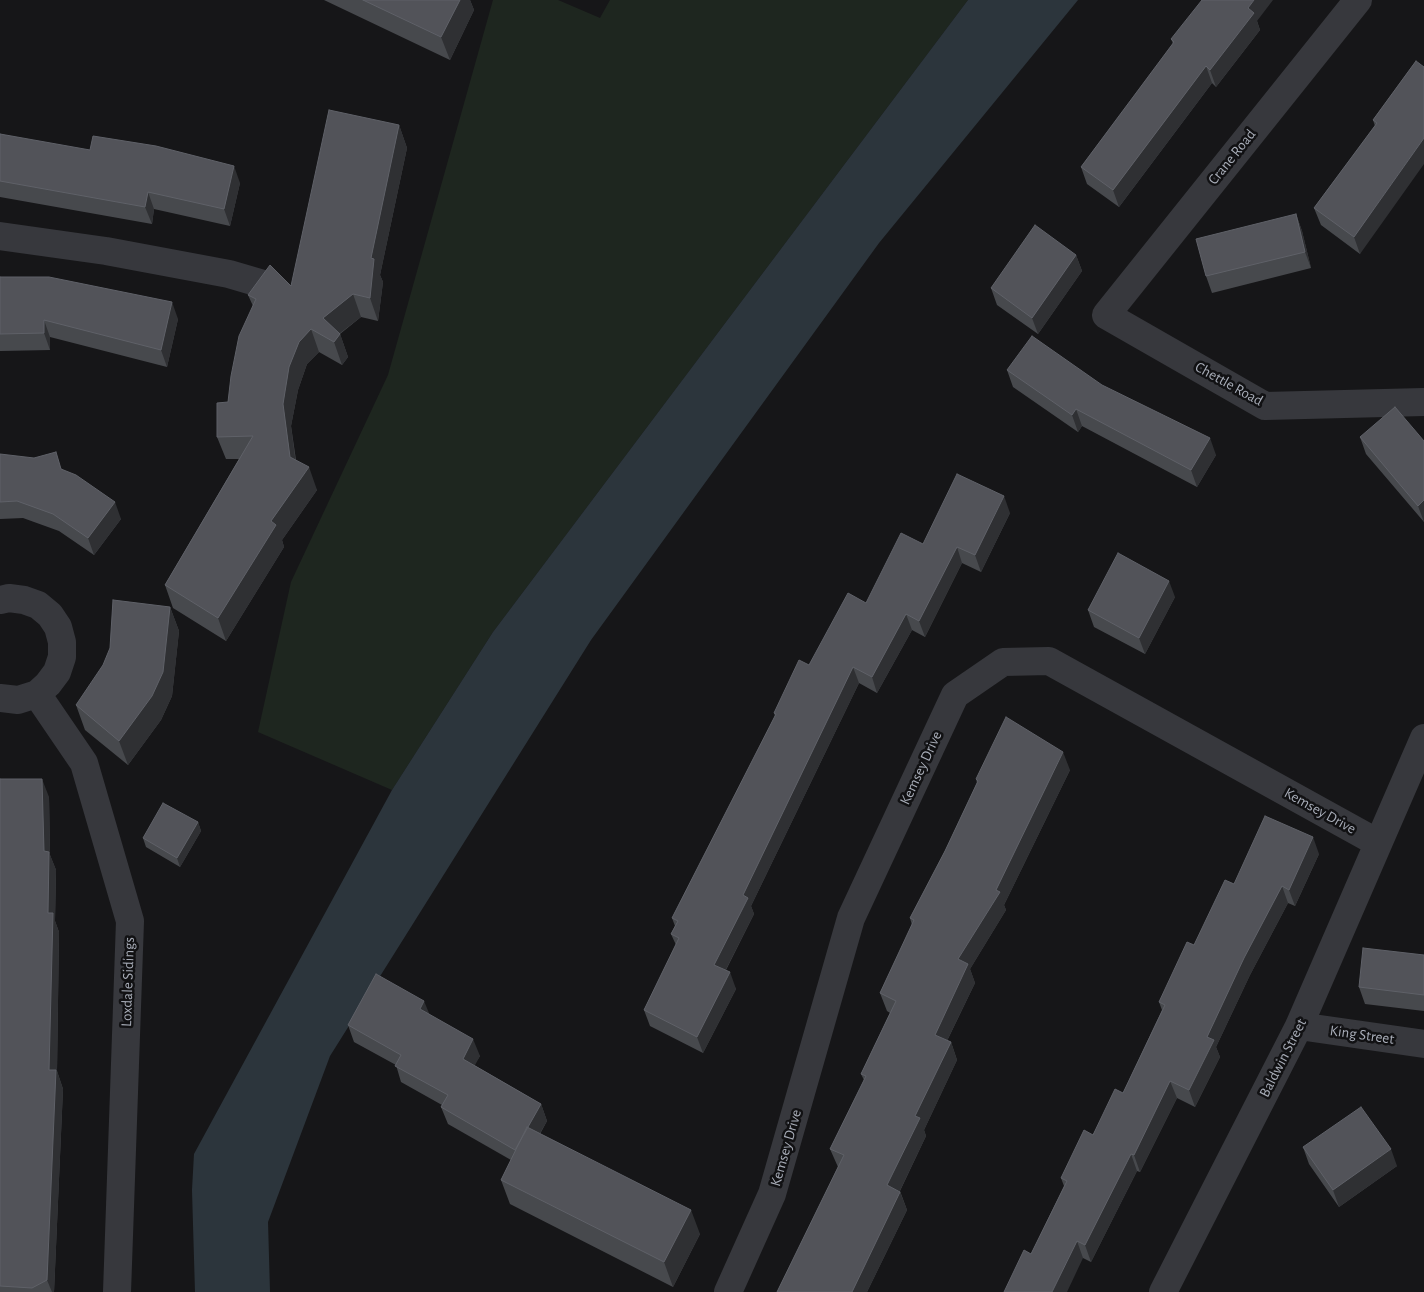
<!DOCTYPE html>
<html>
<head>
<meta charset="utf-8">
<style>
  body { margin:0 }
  canvas { display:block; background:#161618 }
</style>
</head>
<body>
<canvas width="1424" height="1292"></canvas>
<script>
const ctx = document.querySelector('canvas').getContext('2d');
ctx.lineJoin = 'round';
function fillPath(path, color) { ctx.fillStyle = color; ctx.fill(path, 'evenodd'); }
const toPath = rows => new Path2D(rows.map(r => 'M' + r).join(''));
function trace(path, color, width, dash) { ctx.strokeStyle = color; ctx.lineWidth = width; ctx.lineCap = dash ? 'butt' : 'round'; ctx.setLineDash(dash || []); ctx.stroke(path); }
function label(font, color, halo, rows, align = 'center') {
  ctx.font = font + ' "Alegreya Sans",sans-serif'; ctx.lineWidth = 5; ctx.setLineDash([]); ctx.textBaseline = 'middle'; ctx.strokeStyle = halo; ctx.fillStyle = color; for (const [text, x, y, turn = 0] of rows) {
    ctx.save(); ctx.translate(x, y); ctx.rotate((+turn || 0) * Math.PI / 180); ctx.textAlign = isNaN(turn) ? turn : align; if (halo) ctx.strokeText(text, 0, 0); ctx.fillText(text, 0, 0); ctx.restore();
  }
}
fillPath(toPath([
  [493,0,558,0,600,18,610,0,968,0,493,632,392,790,258,732,291,582,388,375]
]), '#1e261f');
fillPath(toPath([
  [968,0,1078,0,879,243,591,640,330,1056,268,1222,270,1292,195,1292,192,1190,194,1154,392,790,493,632]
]), '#2c353c');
trace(toPath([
  [1358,0,1106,315,1265,406,1424,402],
  [0,236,106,251,229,274,263,284],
  [0,600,9,598,24,600,38,605,50,615,58,627,62,642,62,657,57,672,48,684,37,694,18,700,0,698],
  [37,694,84,763,130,921,117,1292],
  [1299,1026,1424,1044],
  [728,1292,772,1194,851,918,955,695,1003,662,1049,661,1378,843],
  [1163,1292,1299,1026,1424,738]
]), '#37383d', 28);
fillPath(toPath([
  [324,0,470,0,474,10,450,60],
  [1257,21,1260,30,1216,87,1212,83,1119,207,1087,184,1081,167,1173,44,1171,39],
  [1416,61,1360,254,1321,225,1314,208,1375,126,1373,120],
  [399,125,407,148,380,275,383,282,378,321,361,317,340,334,348,357,342,365,319,352,307,364,298,390,291,426,296,460,317,490,282,540,284,547,226,641,173,608,165,585,239,459,226,459,217,437,228,402,253,306,248,295,291,286],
  [0,134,240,183,230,226,154,209,152,224,0,197],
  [1296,214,1302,231,1311,268,1212,293,1206,276],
  [1076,255,1082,271,1038,334,997,305,991,288],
  [0,277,178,319,167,367,50,337,50,350,0,351],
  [1007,370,1216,455,1197,487,1082,426,1078,432,1013,387],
  [1360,437,1424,441,1424,522,1366,454],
  [0,454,62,469,121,519,94,555,59,531,23,518,0,519],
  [1010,513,981,572,962,563,925,637,912,630,877,693,859,683,751,906,754,914,726,970,736,989,703,1053,650,1026,644,1010,676,945,671,934,675,926,672,918,775,716,774,713,809,665,866,603,923,544],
  [1175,597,1145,654,1094,627,1088,610],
  [170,607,179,631,172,696,161,720,128,765,85,730,76,705],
  [1070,770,1004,905,1006,910,970,969,975,983,947,1041,951,1042,957,1060,924,1130,926,1136,900,1191,907,1210,867,1292,777,1292,838,1167,830,1149,864,1080,861,1074,890,1013,887,1011,880,993,912,925,910,918,945,851,977,783,976,779],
  [0,779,49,797,50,855,56,870,55,921,59,932,57,1071,63,1089,54,1292,0,1292],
  [198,822,201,831,180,867,146,847,143,838],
  [1319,854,1295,906,1288,903,1250,975,1216,1047,1220,1057,1195,1107,1177,1098,1140,1172,1137,1171,1091,1262,1083,1258,1031,1254,1064,1186,1061,1178,1123,1093,1162,1010,1159,1002,1194,945,1234,884],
  [1424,955,1424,1011,1365,1004,1359,987],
  [429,1014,480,1056,474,1065,541,1104,547,1121,540,1134,700,1234,673,1287,510,1204,501,1180,511,1160,448,1124,441,1107,442,1105,401,1082,396,1065,354,1042,348,1025],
  [1303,1147,1397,1166,1339,1207,1309,1164]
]), '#47494d');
fillPath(toPath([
  [460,0,470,0,474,10,450,60,441,37],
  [1254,0,1273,0,1257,21,1260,30,1216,87,1210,70,1248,8],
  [1206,66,1212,83,1119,207,1113,190],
  [399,125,407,148,380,275,383,282,378,321,370,298,371,258],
  [1424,138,1424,164,1360,254,1354,237],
  [234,166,240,183,230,226,224,209],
  [148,192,154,209,152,224,145,207],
  [1296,214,1302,231,1311,268,1305,252],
  [1076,255,1082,271,1038,334,1032,318],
  [353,294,361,317,331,340,323,318],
  [172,302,178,319,167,367,161,350],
  [44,320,50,337,50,350,44,333],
  [311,329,319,352,307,364,298,390,291,426,298,480,290,457,283,404,289,367,299,342],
  [340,334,348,357,342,365,334,342],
  [1076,409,1082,426,1078,432,1072,415],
  [1210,438,1216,455,1197,487,1191,470],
  [309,467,317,490,282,540,284,547,226,641,218,618,271,521],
  [1004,496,1010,513,981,572,975,555],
  [1424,500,1424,522,1418,506],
  [115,502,121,519,94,555,88,538],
  [957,547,962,563,925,637,919,621],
  [1169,581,1175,597,1145,654,1139,638],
  [170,607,179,631,172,696,161,720,128,765,119,741],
  [906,614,912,630,877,693,872,677],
  [853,667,859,683,751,906,754,914,720,981,714,965,743,895],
  [1063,752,1070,770,1004,905,1006,910,970,969,975,983,941,1053,935,1035,958,959,996,890],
  [42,779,49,797,50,855,56,870,55,921,59,932,57,1071,63,1089,54,1292,52,1292,47,1280,49,1070,48,913,44,851],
  [198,822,201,831,180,867,177,858],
  [1313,837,1319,854,1295,906,1289,890],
  [1282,886,1288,903,1250,975,1216,1047,1220,1057,1195,1107,1189,1090,1207,1037,1244,958],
  [730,972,736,989,703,1053,697,1037],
  [424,1001,431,1018,420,1009],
  [473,1039,480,1056,469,1076,463,1059],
  [951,1042,957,1060,924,1130,926,1136,894,1203,887,1185,915,1116],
  [1170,1081,1177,1098,1140,1172,1134,1155],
  [541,1104,547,1121,521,1166,515,1150],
  [1391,1149,1397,1166,1339,1207,1333,1190],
  [1131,1154,1137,1171,1091,1262,1085,1245],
  [900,1192,907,1210,867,1292,852,1292],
  [691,1210,700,1234,673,1287,664,1262],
  [1077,1241,1083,1258,1067,1292,1052,1292]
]), '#2f3033');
const building = toPath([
  [363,0,460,0,441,37,363,0],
  [1202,0,1254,0,1248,8,1254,13,1210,70,1206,66,1113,190,1081,167,1174,42,1171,39,1202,0],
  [1416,61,1424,67,1424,138,1354,237,1314,208,1377,123,1373,120,1416,61],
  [329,110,399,125,371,258,374,259,370,298,353,294,323,318,340,334,334,342,311,329,299,342,289,367,283,404,290,457,309,467,271,521,276,525,218,618,165,585,253,436,217,437,217,403,228,402,231,376,239,336,256,299,248,295,270,265,291,286,329,110],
  [0,134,90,150,93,136,156,146,234,166,224,209,148,192,145,207,0,181,0,134],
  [1296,214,1305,252,1206,276,1196,239,1296,214],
  [1035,225,1076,255,1032,318,991,288,1035,225],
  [0,277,49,277,172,302,161,350,44,320,44,333,0,334,0,277],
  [1032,336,1102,385,1210,438,1191,470,1076,409,1072,415,1007,370,1032,336],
  [1395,407,1424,441,1424,500,1418,506,1360,437,1395,407],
  [56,452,61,469,76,475,115,502,88,538,53,514,17,501,0,502,0,454,34,458,56,452],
  [957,474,1004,496,975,555,957,547,919,621,906,614,872,677,853,667,743,895,748,898,714,965,730,972,697,1037,644,1010,679,938,671,934,678,921,672,918,776,714,774,713,799,660,809,665,848,593,866,603,901,533,923,544,957,474],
  [1118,553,1169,581,1139,638,1088,610,1118,553],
  [113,600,170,607,163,672,152,696,119,741,76,705,103,665,110,648,113,600],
  [1006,717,1063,752,996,890,1000,892,958,959,968,964,935,1035,951,1042,915,1116,920,1118,887,1185,900,1192,852,1292,777,1292,844,1155,830,1149,866,1076,861,1074,896,1001,880,993,914,920,910,918,945,851,978,781,976,779,1006,717],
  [0,779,42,779,44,851,49,852,48,913,53,913,49,1070,56,1070,47,1280,32,1288,0,1286,0,779],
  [163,803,198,822,177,858,143,838,163,803],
  [1265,816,1313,837,1289,890,1282,886,1244,958,1207,1037,1214,1040,1189,1090,1170,1081,1134,1155,1131,1154,1085,1245,1077,1241,1052,1292,1004,1292,1024,1250,1031,1254,1067,1181,1061,1178,1084,1130,1093,1135,1115,1089,1123,1093,1165,1005,1159,1002,1187,942,1194,945,1225,880,1234,884,1265,816],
  [1363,948,1424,955,1424,995,1359,987,1363,948],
  [376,974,424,1001,420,1009,473,1039,463,1059,541,1104,515,1150,441,1107,448,1095,395,1066,401,1055,348,1025,376,974],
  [1361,1107,1391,1149,1333,1190,1303,1147,1361,1107],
  [527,1127,691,1210,664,1262,501,1180,527,1127]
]);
fillPath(building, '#525359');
trace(building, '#5f6168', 1);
label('15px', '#a8adb8', '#111113', [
  ["Crane Road",1232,157,-51],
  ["Chettle Road",1229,384,29],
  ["Kemsey Drive",921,768,-65],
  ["Kemsey Drive",1320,811,29],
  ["Loxdale Sidings",128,982,-88],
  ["King Street",1362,1035,8],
  ["Baldwin Street",1283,1058,-63],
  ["Kemsey Drive",786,1148,-74]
]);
</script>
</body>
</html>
